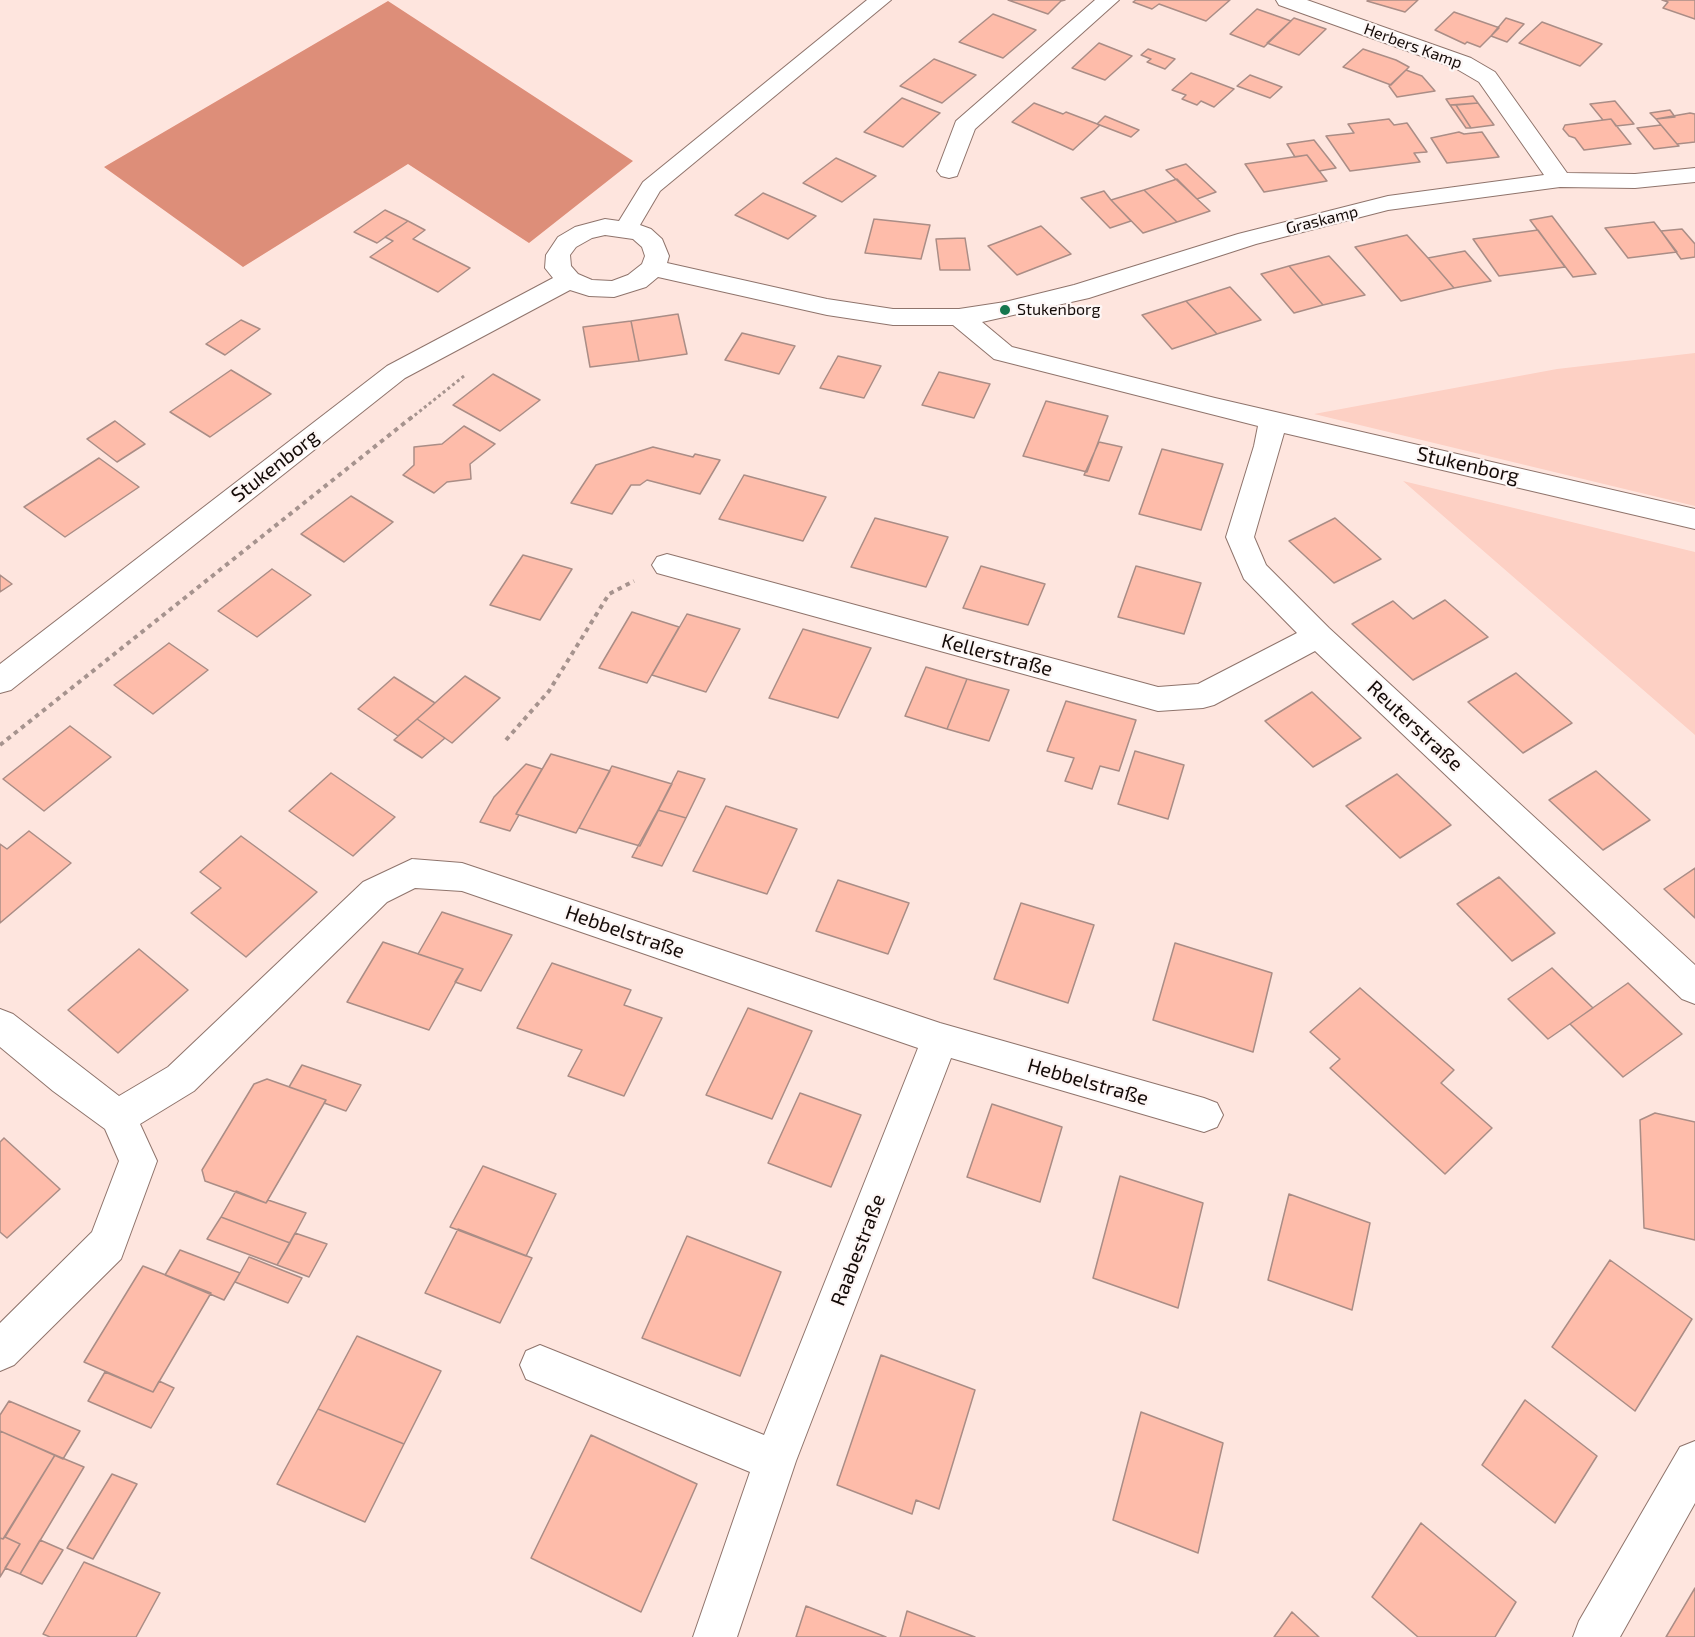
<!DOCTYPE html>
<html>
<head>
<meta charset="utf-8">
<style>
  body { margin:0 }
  canvas { display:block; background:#fee5de }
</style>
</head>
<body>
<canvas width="1695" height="1637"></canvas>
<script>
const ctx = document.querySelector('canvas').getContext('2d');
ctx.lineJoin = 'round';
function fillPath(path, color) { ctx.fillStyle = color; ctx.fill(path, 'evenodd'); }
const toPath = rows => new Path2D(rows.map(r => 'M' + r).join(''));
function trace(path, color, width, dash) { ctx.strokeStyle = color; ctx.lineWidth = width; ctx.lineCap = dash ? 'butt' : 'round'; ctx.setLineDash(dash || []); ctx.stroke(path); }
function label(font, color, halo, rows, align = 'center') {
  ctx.font = font + ' "Exo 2",sans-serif'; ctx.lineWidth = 4.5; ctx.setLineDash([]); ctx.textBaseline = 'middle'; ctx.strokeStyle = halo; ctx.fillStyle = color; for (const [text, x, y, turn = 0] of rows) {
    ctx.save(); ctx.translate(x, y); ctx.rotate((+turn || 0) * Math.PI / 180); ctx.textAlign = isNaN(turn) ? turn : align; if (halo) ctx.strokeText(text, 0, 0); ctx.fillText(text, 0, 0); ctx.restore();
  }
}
fillPath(toPath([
  [1695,353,1695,506,1314,414,1557,369],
  [1403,481,1695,552,1695,735]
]), '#fdd0c4');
fillPath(toPath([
  [388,1,633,161,529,243,408,164,243,267,104,167]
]), '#dd8e79');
const building = toPath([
  [1008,0,1065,0,1061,1,1048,14,1008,0],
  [1136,0,1230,0,1206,21,1159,4,1152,9,1133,2,1136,0],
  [1418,0,1405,12,1367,1,1368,0,1418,0],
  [1662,0,1695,0,1695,19,1663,8,1668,2,1662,0],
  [1257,9,1291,21,1264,47,1230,34,1257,9],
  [1454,12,1497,27,1499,28,1480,47,1467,42,1465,44,1435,30,1454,12],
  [993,14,1036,30,1003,58,959,42,993,14],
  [1294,18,1326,29,1299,55,1267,43,1294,18],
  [1506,18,1524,24,1507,42,1491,36,1506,18],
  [1542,22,1602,44,1580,66,1519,43,1542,22],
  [1099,43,1132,56,1105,80,1072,68,1099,43],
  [1148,49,1175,59,1165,69,1147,62,1151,59,1141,55,1148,49],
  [1363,49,1396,60,1409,67,1391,85,1343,67,1363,49],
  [934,59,976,75,942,103,900,86,934,59],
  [1406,70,1422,76,1435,91,1397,97,1389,86,1406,70],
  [1191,73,1205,78,1234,89,1214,107,1201,101,1197,105,1182,99,1186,95,1172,90,1191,73],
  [1250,75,1282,87,1270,98,1237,86,1250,75],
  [1473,96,1478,103,1450,105,1446,99,1473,96],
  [902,98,940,113,903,147,864,132,902,98],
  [1615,101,1634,124,1616,126,1611,119,1603,120,1590,104,1615,101],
  [1034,103,1063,114,1066,112,1100,125,1073,150,1012,122,1034,103],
  [1478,103,1494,125,1471,128,1456,105,1478,103],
  [1450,105,1456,105,1471,128,1466,128,1450,105],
  [1670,110,1675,117,1656,119,1650,113,1670,110],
  [1690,113,1695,114,1695,142,1677,144,1656,119,1690,113],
  [1105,116,1139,130,1131,137,1097,124,1105,116],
  [1389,119,1394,125,1407,123,1427,152,1414,153,1420,162,1350,171,1326,136,1354,133,1348,124,1389,119],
  [1611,119,1631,144,1584,150,1575,138,1569,136,1563,129,1565,125,1611,119],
  [1661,125,1677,144,1679,146,1654,149,1637,128,1661,125],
  [1459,132,1464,134,1482,132,1499,157,1447,163,1431,138,1459,132],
  [1314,140,1336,168,1319,171,1307,155,1295,157,1287,144,1314,140],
  [1307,155,1327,181,1264,192,1245,164,1307,155],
  [836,158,876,176,842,202,803,183,836,158],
  [1186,164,1216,192,1197,199,1166,170,1186,164],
  [1177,179,1197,199,1210,211,1177,222,1144,190,1177,179],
  [1144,190,1177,222,1143,233,1111,200,1144,190],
  [1104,191,1111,200,1131,221,1110,228,1081,198,1104,191],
  [763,193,816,216,788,239,735,215,763,193],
  [385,210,408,221,377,243,354,232,385,210],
  [1552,216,1596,274,1573,277,1530,220,1552,216],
  [874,219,930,225,921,259,865,253,874,219],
  [408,221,425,230,413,239,470,268,438,292,370,257,393,241,385,237,408,221],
  [1654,222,1677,252,1628,258,1605,228,1654,222],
  [1041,226,1071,254,1017,275,988,246,1041,226],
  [1682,229,1695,244,1695,257,1681,259,1661,231,1682,229],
  [1538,230,1565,267,1499,276,1473,239,1538,230],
  [1407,235,1428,258,1454,288,1401,301,1355,247,1407,235],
  [965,238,970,270,940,270,936,239,965,238],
  [1465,251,1491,281,1454,288,1428,258,1465,251],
  [1329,256,1365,295,1323,305,1289,266,1329,256],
  [1289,266,1323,305,1294,313,1261,274,1289,266],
  [1230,287,1261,320,1217,334,1186,301,1230,287],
  [1186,301,1217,334,1172,349,1142,315,1186,301],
  [678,314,687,354,639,361,631,321,678,314],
  [241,320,260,329,225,355,206,344,241,320],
  [631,321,639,361,590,367,583,327,631,321],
  [742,333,795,346,779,374,725,360,742,333],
  [838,356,881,366,864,398,820,388,838,356],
  [231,370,271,394,210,437,170,412,231,370],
  [939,372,990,384,974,418,922,405,939,372],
  [493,374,540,400,500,431,453,405,493,374],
  [1046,401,1108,416,1087,472,1023,456,1046,401],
  [115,421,145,444,117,462,87,439,115,421],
  [464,426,495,444,470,464,471,479,447,482,434,493,403,475,414,465,414,447,442,444,464,426],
  [1099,442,1122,447,1109,481,1084,475,1099,442],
  [653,447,693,457,695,454,720,460,700,494,647,480,640,485,631,485,612,514,571,503,596,465,653,447],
  [1162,449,1223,464,1201,530,1139,514,1162,449],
  [99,458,139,487,65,537,24,507,99,458],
  [744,475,826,497,803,541,719,519,744,475],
  [351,496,393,522,344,562,301,534,351,496],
  [875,518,948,537,926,587,851,567,875,518],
  [1335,518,1381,559,1334,583,1289,541,1335,518],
  [523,555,572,569,540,620,490,605,523,555],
  [981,566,1045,584,1028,625,963,608,981,566],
  [1136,566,1201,583,1184,634,1118,617,1136,566],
  [272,569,311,595,257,637,218,611,272,569],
  [0,575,12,584,0,592,0,575],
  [1445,600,1488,637,1413,680,1352,624,1393,601,1413,619,1445,600],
  [632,612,679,627,647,683,599,668,632,612],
  [687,614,740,629,706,692,652,675,687,614],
  [803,629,871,648,838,718,769,698,803,629],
  [169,643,208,670,153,714,114,685,169,643],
  [926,667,967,679,947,729,905,716,926,667],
  [1516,673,1572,723,1523,753,1468,702,1516,673],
  [465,676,500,698,452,743,417,719,465,676],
  [394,677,435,703,398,736,358,709,394,677],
  [967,679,1009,690,989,741,947,729,967,679],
  [1312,692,1361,738,1313,767,1265,721,1312,692],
  [1066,701,1136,720,1119,771,1100,766,1092,789,1065,781,1074,758,1047,751,1066,701],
  [417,719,445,738,422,758,394,740,417,719],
  [70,726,111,757,44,811,3,779,70,726],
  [1135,751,1184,765,1168,819,1118,804,1135,751],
  [551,754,610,771,576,833,516,814,551,754],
  [526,764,542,769,516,814,519,815,510,831,480,822,494,797,526,764],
  [612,766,672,784,640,846,579,828,612,766],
  [678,771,705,779,686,818,658,810,678,771],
  [1596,771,1650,820,1603,850,1549,800,1596,771],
  [331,773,395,817,353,856,289,811,331,773],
  [1397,774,1451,825,1400,858,1346,806,1397,774],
  [726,806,797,829,767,894,693,871,726,806],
  [658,810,686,818,662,866,632,857,658,810],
  [29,831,71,863,0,923,0,844,7,849,29,831],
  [241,836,317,892,246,957,191,913,221,888,200,872,241,836],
  [1695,868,1695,918,1664,889,1695,868],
  [1499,877,1555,933,1512,961,1457,904,1499,877],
  [838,880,909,903,888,954,816,931,838,880],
  [1021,903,1094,925,1068,1003,994,979,1021,903],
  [442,912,512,935,481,991,455,982,463,969,418,954,442,912],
  [383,942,463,969,429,1030,347,1002,383,942],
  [1175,943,1272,973,1253,1052,1153,1020,1175,943],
  [139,949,188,990,118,1053,68,1010,139,949],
  [552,963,631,990,624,1005,662,1018,624,1096,568,1076,582,1050,517,1028,552,963],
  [1552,968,1593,1008,1548,1039,1508,999,1552,968],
  [1628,983,1682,1034,1623,1077,1570,1024,1628,983],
  [1360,988,1454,1070,1441,1083,1492,1128,1445,1174,1330,1068,1340,1059,1310,1032,1360,988],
  [748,1008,812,1031,772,1119,706,1095,748,1008],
  [302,1065,361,1085,346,1111,324,1103,326,1100,289,1087,302,1065],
  [267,1079,326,1100,266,1203,205,1181,202,1170,254,1084,267,1079],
  [800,1093,861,1115,831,1187,768,1163,800,1093],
  [992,1104,1062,1127,1040,1202,967,1177,992,1104],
  [1655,1113,1695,1122,1695,1240,1644,1228,1640,1120,1655,1113],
  [4,1138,60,1189,7,1238,0,1232,0,1142,4,1138],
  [483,1166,556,1194,526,1256,450,1227,483,1166],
  [1120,1176,1203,1203,1178,1308,1093,1278,1120,1176],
  [236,1191,266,1203,268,1200,306,1213,290,1243,221,1217,236,1191],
  [1289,1194,1370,1223,1352,1310,1268,1280,1289,1194],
  [221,1217,290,1243,277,1265,207,1239,221,1217],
  [458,1229,532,1258,500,1323,425,1293,458,1229],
  [295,1233,327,1244,309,1277,277,1265,295,1233],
  [687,1236,781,1272,740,1376,642,1338,687,1236],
  [180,1250,240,1273,224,1300,165,1275,180,1250],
  [249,1257,302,1278,288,1303,235,1282,249,1257],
  [1610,1260,1692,1319,1635,1411,1552,1347,1610,1260],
  [143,1266,211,1293,153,1392,84,1362,143,1266],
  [357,1336,441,1371,404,1444,318,1409,357,1336],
  [881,1355,975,1390,939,1509,916,1500,912,1514,837,1485,881,1355],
  [105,1372,153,1392,159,1381,174,1388,151,1428,88,1401,105,1372],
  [1525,1400,1597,1456,1555,1523,1482,1465,1525,1400],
  [9,1401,80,1431,63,1459,0,1431,0,1415,9,1401],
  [318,1409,404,1444,365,1522,277,1484,318,1409],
  [1141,1412,1223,1443,1198,1553,1113,1520,1141,1412],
  [0,1431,55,1455,3,1539,0,1538,0,1431],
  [591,1435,697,1484,641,1612,531,1558,591,1435],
  [55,1455,84,1467,20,1574,5,1568,20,1544,5,1537,55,1455],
  [112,1474,137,1484,93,1559,67,1548,112,1474],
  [1421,1523,1516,1602,1495,1637,1418,1637,1372,1597,1421,1523],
  [5,1537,20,1544,0,1577,0,1538,3,1539,5,1537],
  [40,1540,63,1550,42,1584,20,1574,40,1540],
  [84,1562,160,1593,136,1637,50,1637,43,1634,84,1562],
  [1695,1588,1695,1637,1666,1637,1695,1588],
  [806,1606,886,1637,796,1637,806,1606],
  [907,1611,975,1637,900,1637,907,1611],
  [1292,1612,1319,1637,1274,1637,1292,1612]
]);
fillPath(building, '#febcaa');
trace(building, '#aa8d86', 1.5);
const minor = toPath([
  [867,0,891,0,660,191,640,225,651,229,662,239,669,256,667,263,827,299,893,309,959,309,1005,302,1074,285,1238,234,1388,196,1544,175,1479,82,1455,68,1279,5,1276,0,1307,0,1471,58,1495,72,1567,173,1635,174,1695,168,1695,182,1635,188,1560,187,1388,210,1256,244,1089,298,982,322,1012,347,1215,398,1695,509,1695,529,1284,433,1254,537,1266,565,1329,628,1695,965,1695,1004,1682,999,1315,651,1214,705,1203,708,1158,711,657,573,652,565,657,557,667,554,1158,687,1198,684,1297,633,1244,579,1226,537,1254,446,1258,426,994,359,953,325,893,325,827,315,658,277,646,287,614,297,589,296,570,290,405,378,11,690,0,693,0,664,387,366,553,278,545,268,546,255,558,237,575,227,605,219,619,221,643,182,867,0],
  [605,235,633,239,642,247,645,256,642,264,628,275,612,281,592,280,578,274,571,266,570,255,576,247,592,238,605,235],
  [1095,0,1119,0,975,129,957,176,949,178,941,176,937,171,956,121,1095,0],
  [412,859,462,863,940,1023,1204,1098,1217,1103,1223,1115,1217,1127,1204,1132,951,1058,796,1461,737,1637,693,1637,750,1472,526,1379,520,1365,526,1351,540,1345,764,1435,918,1048,462,891,415,888,387,902,194,1091,140,1124,157,1161,121,1259,14,1365,0,1371,0,1323,92,1232,119,1161,105,1129,53,1091,0,1047,0,1009,13,1014,119,1096,168,1067,363,882,412,859],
  [1695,1441,1695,1503,1620,1637,1573,1637,1579,1621,1680,1447,1695,1441]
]);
trace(minor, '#8f746c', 2);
trace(toPath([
  [410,419,464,376]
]), '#a6938e', 3, [3, 3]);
trace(toPath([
  [506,740,549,691,609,594,634,581],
  [0,745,412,417]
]), '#a6938e', 4, [4.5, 4.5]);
fillPath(minor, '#fff');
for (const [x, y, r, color] of [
  [1005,310,6,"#15774e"]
]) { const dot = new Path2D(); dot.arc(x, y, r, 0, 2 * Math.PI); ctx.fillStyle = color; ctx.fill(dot); trace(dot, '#fdf6f5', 2); }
label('16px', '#130a07', '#fdf6f5', [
  ["Herbers Kamp",1413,46,20],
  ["Graskamp",1322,220,-14]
]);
label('16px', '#130a07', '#fdf6f5', [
  ["Stukenborg",1017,310]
], 'left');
label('20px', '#130a07', '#fdf6f5', [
  ["Stukenborg",1468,465,13],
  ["Stukenborg",275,466,-38],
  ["Kellerstraße",997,655,15],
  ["Reuterstraße",1415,726,43],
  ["Hebbelstraße",625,932,19],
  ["Hebbelstraße",1088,1082,16],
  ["Raabestraße",858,1250,-69]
]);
</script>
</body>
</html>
